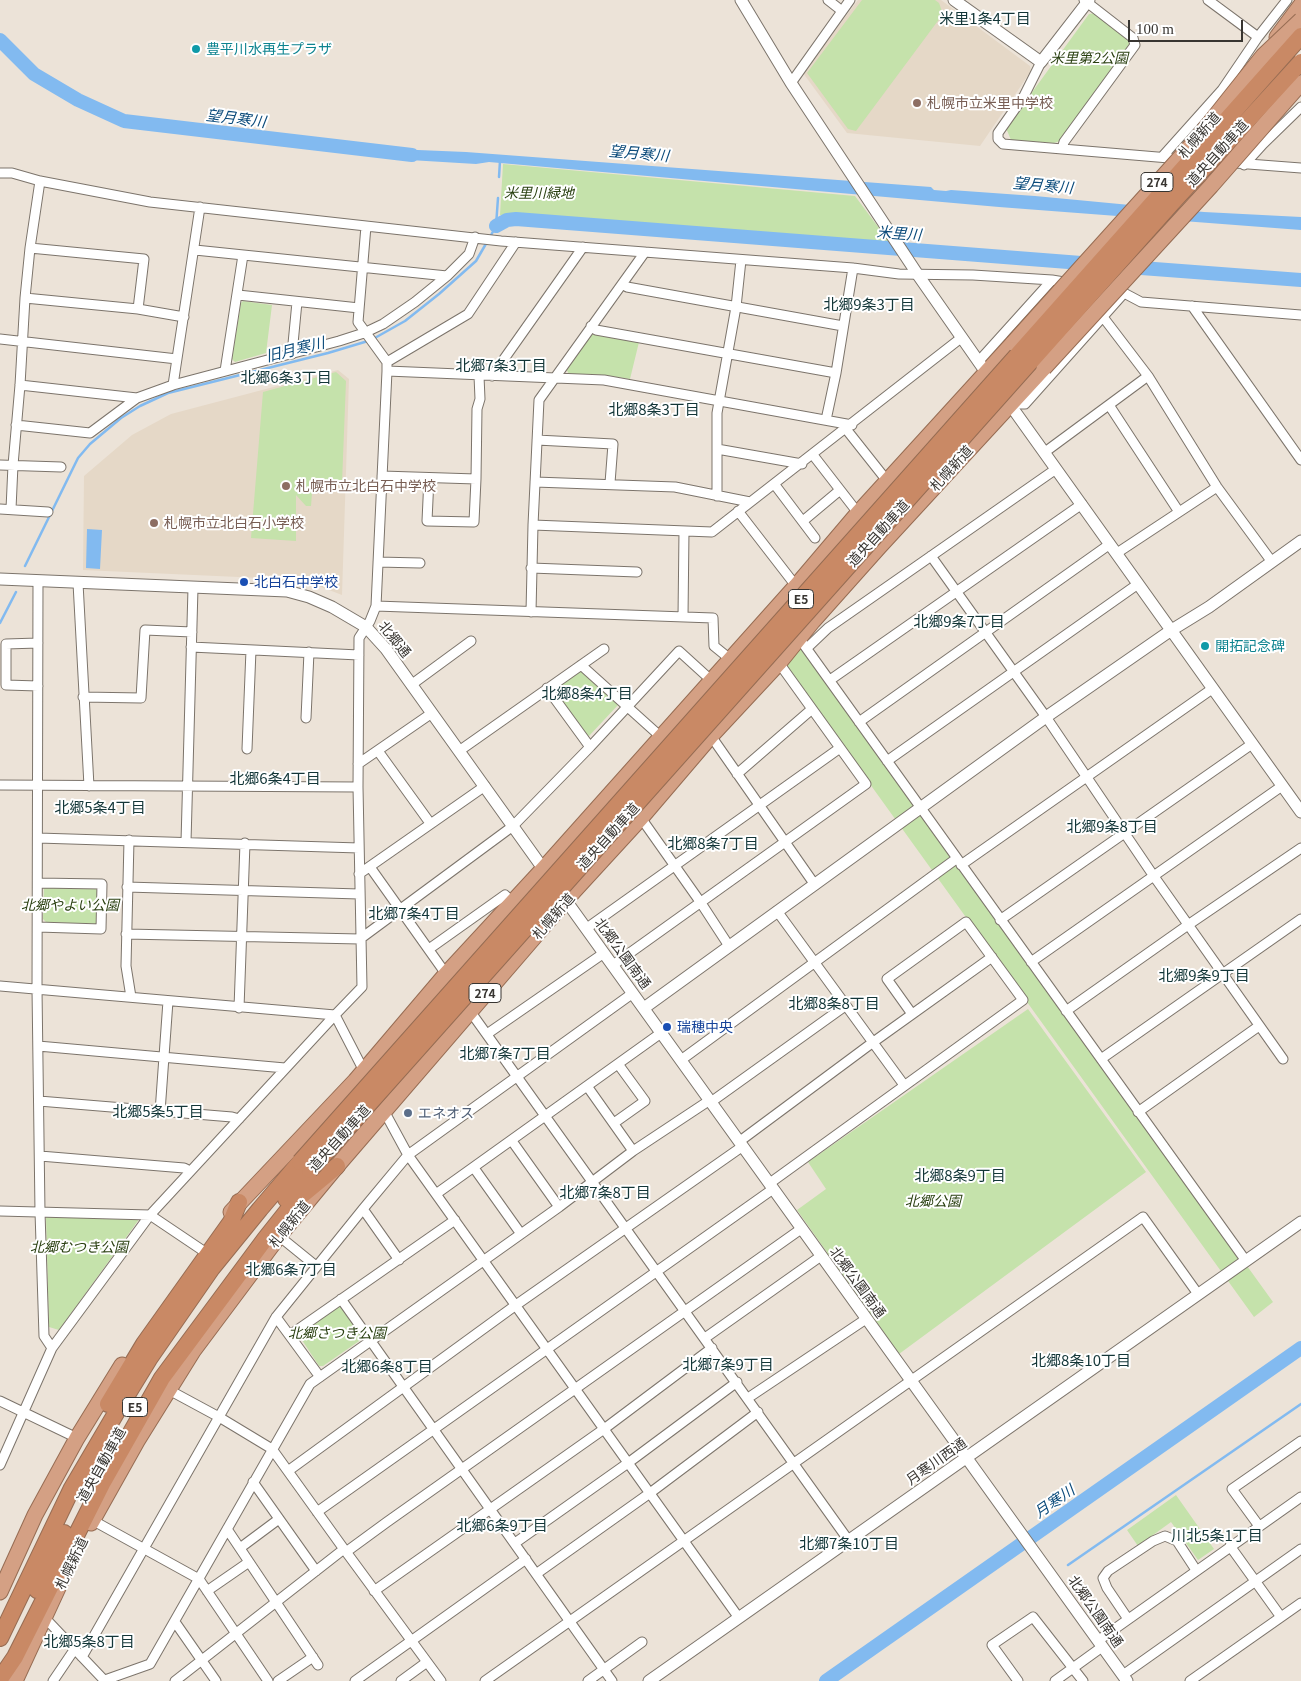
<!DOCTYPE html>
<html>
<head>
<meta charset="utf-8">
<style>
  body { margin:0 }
  #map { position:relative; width:1301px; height:1681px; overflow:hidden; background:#ece3d8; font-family:Georgia,serif }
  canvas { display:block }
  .scale { position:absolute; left:1128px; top:20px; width:115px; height:22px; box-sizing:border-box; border:2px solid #383531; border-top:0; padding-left:6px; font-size:15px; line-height:18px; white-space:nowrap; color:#383531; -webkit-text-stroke:4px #fff; paint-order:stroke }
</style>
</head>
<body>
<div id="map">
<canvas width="1301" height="1681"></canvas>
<div class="scale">100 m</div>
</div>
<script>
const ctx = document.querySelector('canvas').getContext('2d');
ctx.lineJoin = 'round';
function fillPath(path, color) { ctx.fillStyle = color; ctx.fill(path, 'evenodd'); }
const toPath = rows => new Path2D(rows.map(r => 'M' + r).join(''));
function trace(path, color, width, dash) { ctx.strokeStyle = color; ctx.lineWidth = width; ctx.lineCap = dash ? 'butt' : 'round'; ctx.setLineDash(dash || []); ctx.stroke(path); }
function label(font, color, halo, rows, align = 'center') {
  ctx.font = font + ' Georgia,"Noto Sans JP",serif'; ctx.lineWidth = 4; ctx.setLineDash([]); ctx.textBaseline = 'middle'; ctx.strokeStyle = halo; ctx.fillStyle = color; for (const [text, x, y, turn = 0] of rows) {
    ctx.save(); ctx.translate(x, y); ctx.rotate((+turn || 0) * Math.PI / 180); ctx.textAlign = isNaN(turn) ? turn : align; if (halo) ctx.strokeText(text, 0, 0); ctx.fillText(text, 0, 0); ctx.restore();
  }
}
fillPath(toPath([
  [858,0,941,0,1030,66,1031,71,980,146,847,133,803,73],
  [338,370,349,379,342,595,316,585,283,579,83,570,84,476,132,435,171,414]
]), '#e5d8c7');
fillPath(toPath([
  [862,0,935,0,939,3,943,14,856,131,848,129,807,73],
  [1095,13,1130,40,1130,45,1060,141,1054,143,1011,140,1006,128,1089,14],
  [503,164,855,196,891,244,500,215],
  [243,301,272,305,266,353,235,362,232,359,241,303],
  [596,334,639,342,630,379,604,375,569,374,566,369,590,335],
  [336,372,346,381,342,483,313,481,311,506,306,506,296,495,296,541,251,538,263,392],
  [800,645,1273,1302,1254,1317,782,662],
  [581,668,618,702,618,705,589,736,584,734,553,691,555,686],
  [44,887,96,888,97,891,98,921,95,924,46,922,43,919],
  [1028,1009,1146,1172,899,1354,797,1210,826,1189,808,1162],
  [49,1214,140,1218,59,1330,49,1327,46,1217],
  [339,1305,343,1306,365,1337,323,1366,319,1366,302,1340,302,1334],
  [1176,1495,1214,1549,1198,1560,1171,1522,1138,1546,1127,1530]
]), '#c5e2ab');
fillPath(toPath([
  [394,149,466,152,931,187,934,190,946,191,951,190,1035,196,1204,212,1301,217,1301,230,999,207,489,162,476,164,393,159],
  [87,529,102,530,100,569,86,568]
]), '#82baf0');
trace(toPath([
  [499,177,500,161],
  [490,237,496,226,498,198],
  [373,339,405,321,439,294,476,261,487,242],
  [25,566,78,458,90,444,121,418,140,406,168,393,328,353,368,341],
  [0,623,16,592],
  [1068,1565,1301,1404]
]), '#82baf0', 2.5);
trace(toPath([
  [0,40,34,74,78,100,124,121,412,155],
  [496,226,507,220,516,219,1094,264],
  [1128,267,1301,280],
  [826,1681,1301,1348]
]), '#82baf0', 14);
const minor = toPath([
  [828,0,842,11],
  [1208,0,1258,37],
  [1041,62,1024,96,998,133,998,139,1003,144,1181,159],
  [791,83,850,0],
  [1062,149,1064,142,1135,45,1133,38,1084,0],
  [1162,157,1222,90,1258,37,1287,0],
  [1209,161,1301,168],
  [1244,165,1263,144,1301,107],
  [0,173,12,173,40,181,150,202,501,241,853,268,899,274,973,275,1052,280,1070,283],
  [30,248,144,259,138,309],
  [195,250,447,276],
  [622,284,627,287,843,326],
  [1112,291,1124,293,1141,302,1301,315],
  [238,295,359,308],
  [25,298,138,309,184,317],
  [1192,306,1301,460],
  [1103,317,1148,376,1217,487,1272,562],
  [591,326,596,330,836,373],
  [0,339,177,359],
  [292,354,297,302],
  [387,362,468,314,516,242],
  [978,362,1052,280],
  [225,371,243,255],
  [387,371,604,380,852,425],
  [492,376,583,247],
  [20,385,137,398],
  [173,385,200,207],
  [1010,404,1025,404,1124,293],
  [1109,405,1179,512],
  [826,420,836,373,853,268],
  [16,425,90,433,137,398,173,385,339,341,364,333,383,324,415,302,447,276,469,254,475,237],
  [846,429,888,482],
  [537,440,613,444,610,483],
  [717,449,802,464],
  [1045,452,1148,376],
  [813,455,858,513],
  [0,465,61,467],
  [382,476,476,479,477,409,480,399,479,376],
  [429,478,427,521,474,522,476,479],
  [535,482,675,487,750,502],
  [775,485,815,538],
  [717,496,717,413,736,307,741,260],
  [0,509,48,512],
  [11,509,13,465,20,385,25,298,30,248,40,181],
  [738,511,796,586],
  [803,521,840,490],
  [533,525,712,532,961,338],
  [1117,553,1217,487],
  [931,556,1046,717,1153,875,1283,1059],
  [378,562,420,563],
  [531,568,637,572],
  [38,581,37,989,40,1212,44,1336,52,1348],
  [78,583,89,786],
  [376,606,713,618,714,646,730,659],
  [531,612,533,525,539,400,645,252],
  [683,617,684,531],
  [799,638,1246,1261],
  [38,643,6,644,6,685,38,686],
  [191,647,359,655],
  [807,648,828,628,1056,469],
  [581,665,661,737],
  [830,680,1082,504],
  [411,685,471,641],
  [547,688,590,747],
  [83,697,141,698,145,630,192,632],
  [306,718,309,652],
  [859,722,1110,544],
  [711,736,815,885],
  [247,749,251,650],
  [378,751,430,823],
  [459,751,604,649],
  [887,761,1138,584],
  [358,764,432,713],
  [737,774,812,709],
  [0,785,358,787],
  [641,818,701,903,729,946],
  [38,838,359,848],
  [129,840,126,966,131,997],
  [186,842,193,588],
  [961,865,1212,689],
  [370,867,446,974],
  [359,874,485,786],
  [127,887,359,894],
  [777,911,904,1085],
  [1000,920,1252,744],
  [38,927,101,929,102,884,38,883],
  [587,928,840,748],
  [126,934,360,939,513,826,590,747,679,651,712,681],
  [429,949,505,895,513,903],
  [1031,962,1282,786],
  [613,965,866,784,779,663],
  [0,986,335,1015],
  [239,1008,245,843],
  [470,1011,849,1541],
  [1066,1011,1188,925,1301,848],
  [487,1034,604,953],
  [38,1046,285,1068],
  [1101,1059,1301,919],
  [681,1060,956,859],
  [365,1073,335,1015,362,987,358,787,359,638,370,621,376,606,387,371,387,362,358,322,366,226],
  [587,1086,633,1151],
  [39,1101,232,1117,239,1119],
  [711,1102,845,1006],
  [383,1109,408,1155,739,1618],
  [160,1112,168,1001],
  [1138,1112,1259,1026],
  [614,1123,645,1101,618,1064],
  [512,1141,559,1207],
  [740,1141,872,1043,992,957],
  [40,1156,184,1168,190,1171],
  [474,1168,521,1234],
  [770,1183,1023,1000,966,922,887,979,912,1014],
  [436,1194,661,1033],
  [363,1209,399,1260],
  [0,1211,150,1215,202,1250],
  [279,1236,316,1266],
  [341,1299,612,1681],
  [276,1317,320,1377],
  [290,1335,455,1220],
  [705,1338,821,1256],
  [169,1390,219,1417,272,1449,346,1552,387,1522,801,1229],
  [748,1398,866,1319],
  [0,1401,77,1438],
  [0,1465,52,1348,150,1215,335,1015],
  [288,1471,516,1305,743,1146],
  [253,1482,316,1571],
  [317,1512,773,1189],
  [92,1520,199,1579,268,1681],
  [1259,1526,1232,1489,1301,1441],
  [227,1529,318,1665],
  [515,1543,628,1463,737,1382],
  [1230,1546,1281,1617],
  [240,1548,279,1519],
  [536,1574,650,1493,758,1412],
  [207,1591,249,1562],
  [374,1591,604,1429,712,1348],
  [45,1618,105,1681],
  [1128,1619,1107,1588,1103,1578,1108,1571,1153,1541,1165,1536,1177,1541,1196,1570],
  [175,1622,216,1681],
  [1099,1640,1301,1497],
  [82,1657,276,1317,363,1209,408,1155,633,993],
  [1123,1675,1301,1549],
  [105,1680,150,1664,310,1384,559,1207,633,1151,710,1100],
  [53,1681,74,1650],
  [175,1681,344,1549,441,1681],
  [278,1681,313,1657],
  [355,1681,526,1559],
  [401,1681,427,1662],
  [485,1681,1143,1217,1198,1294],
  [588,1681,642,1642],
  [1018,1681,992,1645,1033,1617,1083,1681],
  [1055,1681,1102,1647],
  [1190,1681,1301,1603]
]);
const tertiary = toPath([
  [741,0,791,83,918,275,990,378],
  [954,0,1041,62,1089,0],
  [1006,399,1301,812],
  [0,579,287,591,309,597,332,607,366,627,386,649,547,874],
  [562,895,1127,1681],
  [644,1008,1046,717,1170,631,1209,607,1301,541],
  [649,1681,1301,1222]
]);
const trunk = toPath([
  [1277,37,1301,5],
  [231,1212,355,1081,446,974,544,868,796,586,858,513,1013,343],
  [91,1523,137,1441,193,1351,279,1236,337,1166,574,891,641,818,711,736,779,663,813,621,879,547,1044,368],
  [0,1592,35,1515,77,1438,122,1365],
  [15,1681,63,1577]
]);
const motorway = toPath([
  [286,1199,310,1170],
  [108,1404,144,1344,231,1222,239,1202],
  [37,1590,64,1533],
  [0,1638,72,1488,119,1408,149,1359,212,1268,260,1209,300,1162],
  [0,1679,15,1657,103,1482,162,1378,265,1239,296,1200,337,1166]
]);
trace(minor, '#7c746b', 11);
trace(tertiary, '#7c746b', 13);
trace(trunk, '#966c53', 17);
trace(motorway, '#966c53', 18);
trace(minor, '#fff', 9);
trace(tertiary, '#fff', 11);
trace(trunk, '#d4a084', 15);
trace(motorway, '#c98965', 16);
const trunkBridge = toPath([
  [1013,343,1197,139,1263,56,1301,20],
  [1044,368,1211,186,1301,83]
]);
const motorwayBridge = toPath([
  [300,1162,1301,36],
  [310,1170,1172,203,1301,62]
]);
trace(trunkBridge, '#966c53', 17, []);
trace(motorwayBridge, '#966c53', 18, []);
trace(trunkBridge, '#d4a084', 15);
trace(motorwayBridge, '#c98965', 16);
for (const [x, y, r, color] of [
  [196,49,5,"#0f9aa8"],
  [917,103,5,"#8d6e63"],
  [286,486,5,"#8d6e63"],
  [154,523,5,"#8d6e63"],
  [244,582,5,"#1a4fb4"],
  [1205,646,5,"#0f9aa8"],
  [667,1027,5,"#1a4fb4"],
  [408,1113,5,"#5c6f8a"]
]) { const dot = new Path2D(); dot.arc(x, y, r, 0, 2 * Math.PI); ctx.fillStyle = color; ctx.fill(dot); trace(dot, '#fff', 2); }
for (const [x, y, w] of [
  [1157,182,32],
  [801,599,25],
  [485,993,32],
  [135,1407,25]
]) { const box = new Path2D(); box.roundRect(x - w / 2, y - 9.5, w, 19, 4); ctx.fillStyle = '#fff'; ctx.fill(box); trace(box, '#383531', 1); }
label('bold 12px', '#383531', null, [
  ["274",1157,182],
  ["E5",801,599],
  ["274",485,993],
  ["E5",135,1407]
]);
label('14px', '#0d838f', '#fff', [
  ["豊平川水再生プラザ",206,49],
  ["開拓記念碑",1215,646]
], 'left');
label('italic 14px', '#2a4011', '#fff', [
  ["米里第2公園",1089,58],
  ["米里川緑地",539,193],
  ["北郷やよい公園",70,905],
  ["北郷公園",933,1201],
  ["北郷むつき公園",79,1247],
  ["北郷さつき公園",337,1333]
]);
label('14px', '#785e54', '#fff', [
  ["札幌市立米里中学校",927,103],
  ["札幌市立北白石中学校",296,486],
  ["札幌市立北白石小学校",164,523]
], 'left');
label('14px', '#383531', '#fff', [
  ["札幌新道",1199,135,-49],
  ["道央自動車道",1217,153,-48],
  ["札幌新道",951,468,-48],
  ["道央自動車道",878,533,-48],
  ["北郷通",395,639,51],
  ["道央自動車道",608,836,-48],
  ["札幌新道",553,916,-49],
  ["北郷公園南通",623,953,54],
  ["道央自動車道",339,1138,-48],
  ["札幌新道",289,1224,-51],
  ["北郷公園南通",858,1282,54],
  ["月寒川西通",936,1461,-35],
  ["道央自動車道",101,1465,-61],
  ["札幌新道",71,1563,-64],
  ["北郷公園南通",1096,1611,55]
]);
label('14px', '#164399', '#fff', [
  ["北白石中学校",254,582],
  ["瑞穂中央",677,1027]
], 'left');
label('14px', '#4e5e75', '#fff', [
  ["エネオス",418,1113]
], 'left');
label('15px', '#133638', '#fff', [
  ["米里1条4丁目",985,18],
  ["北郷9条3丁目",869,304],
  ["北郷7条3丁目",501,365],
  ["北郷6条3丁目",286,377],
  ["北郷8条3丁目",654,409],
  ["北郷9条7丁目",959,621],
  ["北郷8条4丁目",587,693],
  ["北郷6条4丁目",275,778],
  ["北郷5条4丁目",100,807],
  ["北郷9条8丁目",1112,826],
  ["北郷8条7丁目",713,843],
  ["北郷7条4丁目",414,913],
  ["北郷9条9丁目",1204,975],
  ["北郷8条8丁目",834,1003],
  ["北郷7条7丁目",505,1053],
  ["北郷5条5丁目",158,1111],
  ["北郷8条9丁目",960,1175],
  ["北郷7条8丁目",605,1192],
  ["北郷6条7丁目",291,1269],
  ["北郷8条10丁目",1081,1360],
  ["北郷7条9丁目",728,1364],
  ["北郷6条8丁目",387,1366],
  ["北郷6条9丁目",502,1525],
  ["川北5条1丁目",1217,1535],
  ["北郷7条10丁目",849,1543],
  ["北郷5条8丁目",89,1641]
]);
label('italic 15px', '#0a4a7a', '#fff', [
  ["望月寒川",236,118,7],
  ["望月寒川",639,153,5],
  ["望月寒川",1043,185,5],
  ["米里川",899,233,4],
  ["旧月寒川",295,349,-14],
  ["月寒川",1054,1501,-35]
]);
</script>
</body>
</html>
